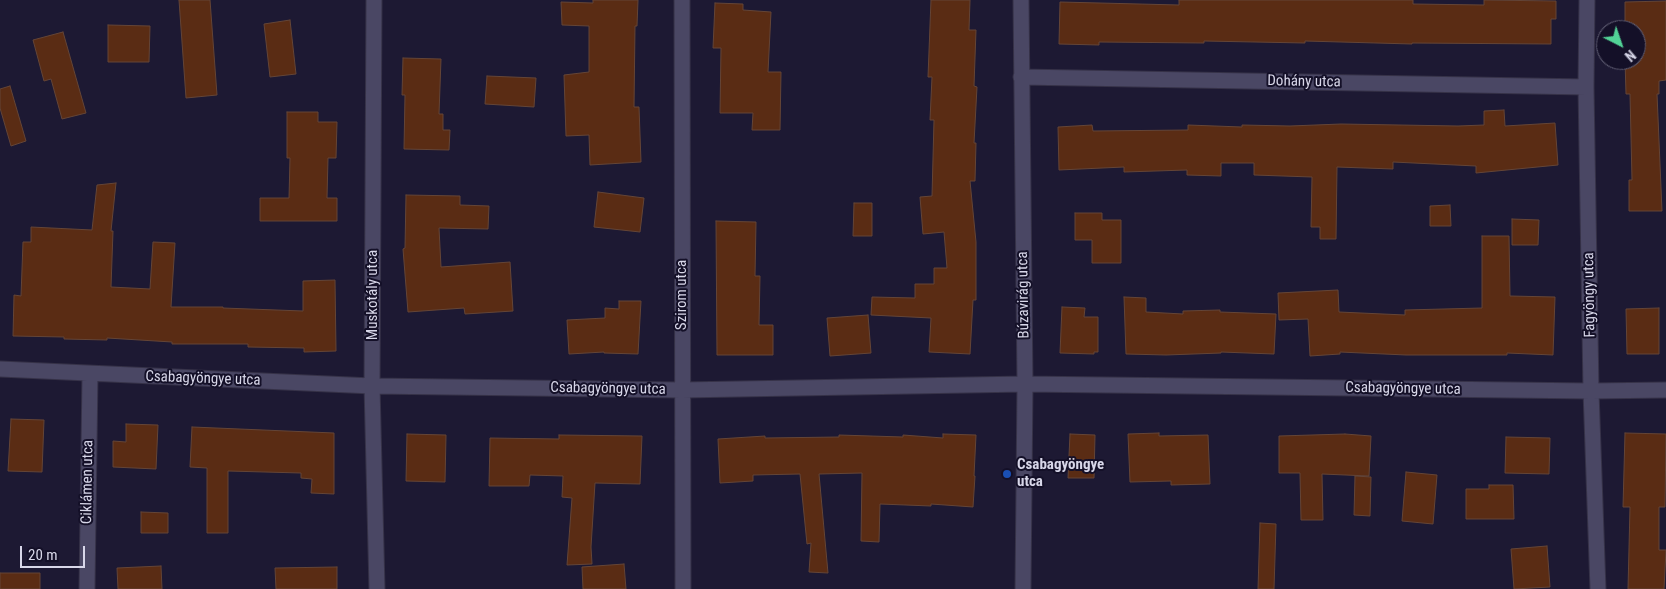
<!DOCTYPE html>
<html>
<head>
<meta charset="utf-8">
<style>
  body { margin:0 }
  #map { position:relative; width:1666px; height:589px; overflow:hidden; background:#1d1933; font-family:"Roboto Condensed",sans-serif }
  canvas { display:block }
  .north { position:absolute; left:1596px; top:20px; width:50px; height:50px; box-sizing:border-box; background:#141028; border:1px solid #626075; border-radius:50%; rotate:139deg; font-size:14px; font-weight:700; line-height:20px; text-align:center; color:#d8d7e9 }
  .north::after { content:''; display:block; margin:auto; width:18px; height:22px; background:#52d397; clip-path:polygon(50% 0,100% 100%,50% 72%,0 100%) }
  .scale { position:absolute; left:20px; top:546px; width:65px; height:22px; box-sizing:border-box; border:2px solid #d8d7e9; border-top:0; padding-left:6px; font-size:15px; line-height:18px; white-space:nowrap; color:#d8d7e9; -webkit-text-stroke:4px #141028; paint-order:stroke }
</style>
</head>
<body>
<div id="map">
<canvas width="1666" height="589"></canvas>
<div class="north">N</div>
<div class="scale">20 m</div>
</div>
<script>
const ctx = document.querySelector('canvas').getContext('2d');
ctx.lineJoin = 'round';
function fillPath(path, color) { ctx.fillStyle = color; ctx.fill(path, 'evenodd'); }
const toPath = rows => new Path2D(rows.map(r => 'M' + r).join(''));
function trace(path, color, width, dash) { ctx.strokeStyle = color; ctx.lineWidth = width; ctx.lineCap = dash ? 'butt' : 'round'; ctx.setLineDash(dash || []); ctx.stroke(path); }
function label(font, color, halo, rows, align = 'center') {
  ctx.font = font + ' "Roboto Condensed",sans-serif'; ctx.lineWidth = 4; ctx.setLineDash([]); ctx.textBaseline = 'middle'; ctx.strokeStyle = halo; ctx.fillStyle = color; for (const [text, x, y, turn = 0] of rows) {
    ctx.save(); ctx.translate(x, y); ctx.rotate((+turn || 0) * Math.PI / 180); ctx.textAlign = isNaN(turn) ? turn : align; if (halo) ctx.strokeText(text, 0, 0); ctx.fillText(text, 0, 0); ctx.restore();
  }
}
const building = toPath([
  [179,0,210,0,217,95,186,98,179,0],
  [593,0,638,0,637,26,635,26,634,107,639,107,641,162,590,165,589,135,566,136,564,75,589,72,589,26,562,25,561,2,593,3,593,0],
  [931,0,970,0,969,30,976,30,974,86,977,87,974,143,976,143,975,181,970,181,976,242,976,300,973,300,970,354,929,352,931,318,871,315,872,297,915,298,915,284,934,284,934,268,947,268,944,232,923,234,920,197,932,196,934,120,930,120,932,77,928,77,931,0],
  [1179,0,1413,0,1413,4,1484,5,1484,0,1556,1,1556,19,1551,19,1551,44,1412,43,1412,44,1305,41,1305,43,1204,41,1204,43,1099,42,1099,45,1059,44,1060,2,1179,5,1179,0],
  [1666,1,1666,80,1659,81,1659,94,1657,94,1662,211,1629,211,1629,180,1632,180,1630,94,1626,94,1625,60,1636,60,1636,30,1625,30,1625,2,1666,1],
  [715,3,743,4,743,10,771,12,768,72,781,72,780,130,752,130,753,113,720,113,721,48,713,48,715,3],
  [290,20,296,74,270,77,264,24,290,20],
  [108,25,150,26,149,62,108,62,108,25],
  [63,32,86,113,62,119,51,79,44,81,33,40,63,32],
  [403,58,441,59,439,114,443,114,443,130,450,130,449,150,404,149,405,95,402,95,403,58],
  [487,76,536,78,534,107,485,104,487,76],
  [10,86,26,141,11,146,0,108,0,89,10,86],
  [1504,110,1505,126,1555,123,1558,165,1476,173,1476,166,1393,162,1393,169,1337,167,1336,239,1320,239,1320,227,1311,227,1312,177,1254,175,1254,163,1221,163,1221,176,1187,175,1187,170,1124,172,1124,167,1059,170,1058,127,1092,125,1093,131,1188,130,1188,125,1242,127,1242,125,1290,126,1341,124,1458,126,1484,125,1484,111,1504,110],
  [287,112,318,112,318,122,337,122,336,158,328,158,327,198,337,198,337,221,260,221,260,198,289,198,290,158,287,158,287,112],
  [116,183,111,231,113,231,111,287,150,289,153,242,175,243,171,307,223,307,223,308,303,311,303,281,335,280,336,351,304,352,304,348,248,347,248,344,172,344,172,342,107,338,107,340,64,339,64,337,13,336,14,295,21,296,23,242,31,242,31,227,92,230,97,185,116,183],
  [598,192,644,198,640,232,594,227,598,192],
  [406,195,460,196,460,205,489,206,488,229,439,228,441,267,510,262,513,311,465,314,464,308,408,312,403,249,405,248,406,195],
  [854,203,872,203,872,236,853,236,854,203],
  [1450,205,1451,226,1430,226,1430,206,1450,205],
  [1075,213,1102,213,1102,220,1121,220,1121,263,1092,263,1092,240,1075,240,1075,213],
  [1512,219,1539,220,1538,245,1512,245,1512,219],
  [716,221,756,222,755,276,760,276,759,325,773,325,773,355,717,355,716,221],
  [1482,236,1509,236,1510,296,1555,297,1553,355,1507,353,1507,355,1406,355,1340,352,1340,354,1310,356,1308,319,1279,320,1278,293,1338,290,1339,312,1405,315,1405,310,1482,308,1482,236],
  [1124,297,1146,298,1146,312,1183,314,1183,311,1220,310,1220,312,1276,314,1274,354,1221,352,1221,353,1166,355,1126,354,1124,297],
  [619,301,641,301,638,354,604,353,604,352,569,354,567,320,605,318,605,308,619,309,619,301],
  [1062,307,1085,308,1084,317,1098,317,1098,352,1094,352,1094,354,1060,353,1062,307],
  [1659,308,1659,354,1627,354,1626,309,1659,308],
  [868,315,871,353,830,356,827,318,868,315],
  [11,419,44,420,42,472,8,471,11,419],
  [126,424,158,425,156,469,113,467,113,441,126,442,126,424],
  [192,427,334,433,334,494,311,493,312,479,301,478,301,473,228,471,228,533,207,533,207,468,190,467,192,427],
  [1159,433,1159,436,1208,435,1210,484,1171,485,1171,481,1130,482,1128,434,1159,433],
  [1625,433,1666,434,1665,507,1659,507,1659,550,1666,550,1664,589,1628,589,1630,507,1623,507,1625,433],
  [407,434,446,435,445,482,406,481,407,434],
  [943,434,976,435,974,476,975,476,973,507,931,504,931,506,880,504,879,542,861,541,862,473,819,474,828,573,809,572,811,543,807,544,800,474,753,475,753,481,720,483,718,439,765,436,765,438,839,437,839,435,903,437,903,435,943,438,943,434],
  [1070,434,1095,435,1094,478,1068,478,1070,434],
  [1345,434,1371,436,1369,476,1322,474,1323,520,1301,520,1300,473,1279,473,1279,436,1345,434],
  [559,435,642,436,640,484,595,483,591,547,592,564,567,565,572,498,562,497,563,476,530,475,529,486,489,486,490,438,559,439,559,435],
  [1506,437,1550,438,1549,474,1505,473,1506,437],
  [1406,472,1437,475,1433,524,1402,521,1406,472],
  [1355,476,1371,477,1370,516,1354,515,1355,476],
  [1489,485,1513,485,1514,519,1466,519,1466,489,1489,489,1489,485],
  [141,512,168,513,168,533,141,533,141,512],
  [1260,523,1276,524,1274,589,1258,589,1260,523],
  [1547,546,1550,587,1514,589,1511,549,1547,546],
  [624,564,626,589,583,589,582,567,624,564],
  [161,566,162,589,118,589,117,568,161,566],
  [337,567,337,589,276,589,275,568,337,567],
  [0,573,40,573,40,589,0,589,0,573]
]);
fillPath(building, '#5a2c14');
trace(building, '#644537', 1);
const street = toPath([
  [374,0,372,386,377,589],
  [682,0,683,589],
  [1021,0,1025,384,1023,589],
  [1587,0,1586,87,1591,391,1598,589],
  [1021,77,1586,87],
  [0,369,372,386,682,390,1025,384,1591,391,1666,390],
  [87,589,90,374]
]);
trace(street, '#363248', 17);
trace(street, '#4a4764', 15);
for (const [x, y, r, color] of [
  [1007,474,5,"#1a4fb4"]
]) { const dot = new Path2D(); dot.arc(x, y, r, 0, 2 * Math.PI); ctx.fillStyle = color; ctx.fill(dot); trace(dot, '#141028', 2); }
label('15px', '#d8d7e9', '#141028', [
  ["Dohány utca",1304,82,1],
  ["Muskotály utca",373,295,-90],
  ["Szirom utca",682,295,-90],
  ["Búzavirág utca",1024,295,-91],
  ["Fagyöngy utca",1590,295,-91],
  ["Csabagyöngye utca",203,379,2],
  ["Csabagyöngye utca",608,389,1],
  ["Csabagyöngye utca",1403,389,1],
  ["Ciklámen utca",88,482,-89]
]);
label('bold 15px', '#d8d7e9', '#141028', [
  ["Csabagyöngye",1017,465],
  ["utca",1017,482]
], 'left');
</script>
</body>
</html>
